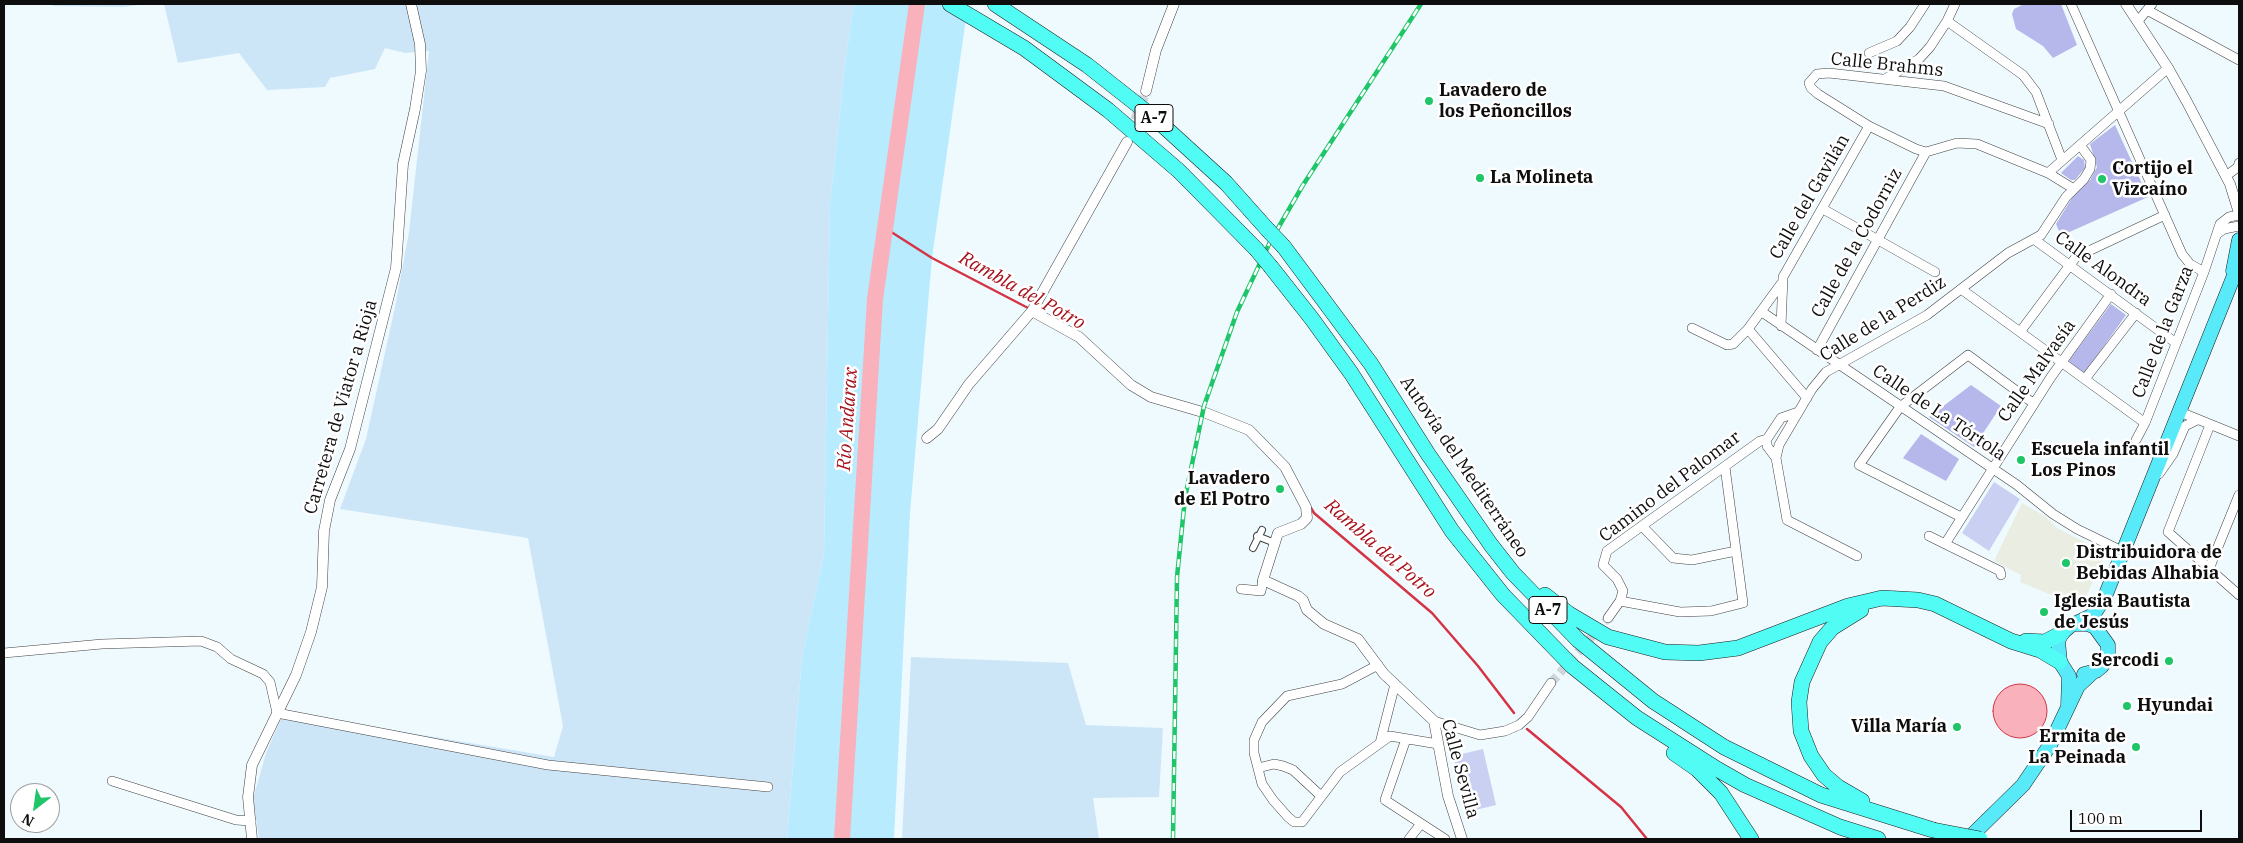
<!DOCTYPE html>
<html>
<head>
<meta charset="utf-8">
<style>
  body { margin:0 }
  #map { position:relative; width:2243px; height:843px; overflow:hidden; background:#effaff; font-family:"IBM Plex Serif",serif }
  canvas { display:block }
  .frame { position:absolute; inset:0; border:5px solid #0e0e0e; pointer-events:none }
  .north { position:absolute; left:10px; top:783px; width:50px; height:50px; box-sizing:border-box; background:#fff; border:1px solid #9f9f9f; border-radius:50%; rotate:210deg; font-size:14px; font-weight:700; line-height:20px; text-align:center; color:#0e0e0e }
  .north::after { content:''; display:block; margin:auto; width:18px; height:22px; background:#1ec668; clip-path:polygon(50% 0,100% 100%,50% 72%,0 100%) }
  .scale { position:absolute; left:2070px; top:810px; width:132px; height:22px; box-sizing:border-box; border:2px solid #0e0e0e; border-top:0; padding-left:6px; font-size:15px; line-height:18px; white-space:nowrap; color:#0e0e0e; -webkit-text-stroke:4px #fff; paint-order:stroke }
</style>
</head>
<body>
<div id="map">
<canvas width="2243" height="843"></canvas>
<div class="frame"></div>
<div class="north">N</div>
<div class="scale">100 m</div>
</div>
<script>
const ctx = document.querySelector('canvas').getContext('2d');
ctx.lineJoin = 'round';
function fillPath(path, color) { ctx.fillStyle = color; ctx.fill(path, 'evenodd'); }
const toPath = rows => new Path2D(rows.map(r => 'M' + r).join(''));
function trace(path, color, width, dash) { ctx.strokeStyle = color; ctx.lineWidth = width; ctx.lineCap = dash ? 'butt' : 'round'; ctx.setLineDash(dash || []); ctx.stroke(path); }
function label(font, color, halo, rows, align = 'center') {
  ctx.font = font + ' "IBM Plex Serif",serif'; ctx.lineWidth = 5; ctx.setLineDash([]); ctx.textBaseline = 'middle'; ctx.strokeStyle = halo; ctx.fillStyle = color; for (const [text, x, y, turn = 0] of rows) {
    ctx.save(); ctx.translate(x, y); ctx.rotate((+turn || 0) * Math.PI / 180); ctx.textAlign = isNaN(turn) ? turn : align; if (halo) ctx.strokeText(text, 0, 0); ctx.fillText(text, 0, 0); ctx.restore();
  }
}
fillPath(toPath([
  [2022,503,2046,517,2057,528,2106,553,2081,607,2020,582,2021,575,1994,561]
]), '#e9ede2');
fillPath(toPath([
  [49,4,146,4,124,7,54,6],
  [164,4,854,4,846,56,830,204,824,553,802,658,787,839,259,839,253,799,266,753,284,712,554,757,563,726,528,538,340,509,366,439,395,307,409,232,429,51,405,53,385,48,375,69,330,78,325,87,267,90,239,53,178,63],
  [911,657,1068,663,1086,725,1163,728,1159,797,1093,798,1099,839,902,839]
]), '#cde6f7');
fillPath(toPath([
  [2024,4,2061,4,2077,45,2053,58,2043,46,2016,29,2012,14,2014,9],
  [2115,125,2148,197,2065,234,2059,231,2056,224,2075,193,2090,180,2097,167,2090,144],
  [2078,156,2084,160,2085,168,2075,180,2071,180,2061,173],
  [2111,304,2126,315,2084,374,2068,362],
  [1971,385,2001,406,1974,447,1929,417],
  [1921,434,1959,459,1946,481,1903,458]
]), '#b6b8ec');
fillPath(toPath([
  [854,4,968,4,932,258,910,513,894,839,787,839,802,658,824,553,830,204,846,56]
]), '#b9ebfe');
fillPath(toPath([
  [1994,482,2020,499,1989,551,1962,533],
  [1483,749,1496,805,1467,812,1453,756]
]), '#c9d0f2');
const water = toPath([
  '1993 711a27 27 0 1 1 54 0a27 27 0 1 1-54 0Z'
]);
fillPath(water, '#f9b1bb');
trace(water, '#d53445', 1);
trace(toPath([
  [885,228,932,258,1030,309],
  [1311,508,1314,513,1432,613,1478,666,1514,713],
  [1527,729,1621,807,1647,839]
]), '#d53445', 2.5);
trace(toPath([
  [842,839,875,299,917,4]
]), '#f9b1bb', 16);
trace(toPath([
  [1551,683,1608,618]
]), '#cdd7db', 9, [9, 4.5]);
trace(toPath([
  [1130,134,1146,91]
]), '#cdd7db', 10, [10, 5]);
const pedestrian = toPath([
  [1257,536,1275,543],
  [1253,548,1262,530]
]);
const minor = toPath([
  [2071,4,2182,254,2190,264,2204,272],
  [2147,10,2239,60],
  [1947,21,2023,75,2036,92,2062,160],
  [2138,21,2152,4],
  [1869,53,1897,41,1910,27,1925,4],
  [1885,79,1919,59,1930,47,1947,21,1955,4],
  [2049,124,1944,86,1829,73,1817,74,1809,83,1811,88,1818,94,1869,126,1916,149,1926,152,1957,143,1977,144,2048,173,2074,189],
  [2048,173,2168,68],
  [2226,176,2238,167,2239,163],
  [1823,209,1935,272],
  [2217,234,2224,229,2239,226],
  [2035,240,2176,343],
  [1961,289,2145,423],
  [1762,312,2017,485,2053,514,2077,529,2124,552],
  [1781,326,1783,277,1869,126],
  [1692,328,1727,345,1733,344,1748,329,1781,284],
  [1748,329,1807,398],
  [2020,332,2076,257,2165,215],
  [1817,350,1926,152],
  [2085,379,2136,313],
  [2180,412,2239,436],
  [2210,425,2168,532,2239,595],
  [2136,440,2145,423,2204,272,2220,224,2229,217,2239,215],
  [1776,458,1767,446,1767,439,1781,418,1798,412],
  [2159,474,2173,454,2185,426,2197,420],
  [1961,517,1859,465,1900,407,1968,355,2033,403],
  [1642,526,1673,558,1692,560,1736,551],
  [1929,536,2000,571,2001,575],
  [1945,544,2051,377,2111,294],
  [1857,556,1787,520,1776,458,1779,445,1812,389,1826,372,1927,315,2008,253,2041,235,2066,197,2084,179,2090,169,2091,160,2080,145],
  [2209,569,2239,495],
  [1241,589,1261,591,1263,580],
  [1620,601,1680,612,1711,611,1743,603,1725,467],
  [1608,618,1620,601,1623,591,1617,579,1603,565,1607,551,1760,441,1767,439],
  [4,653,102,644,201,641,217,647,231,659,263,674,270,682,277,713,548,765,768,787],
  [1378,665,1342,684,1287,696,1262,722,1254,740,1254,753,1262,784,1273,800,1288,817,1294,822,1302,822,1340,772,1390,736,1438,744],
  [1434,721,1480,735,1505,731,1519,725,1528,717,1551,683],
  [1406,739,1385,800,1445,839],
  [1380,743,1395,684],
  [1258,768,1274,764,1283,766,1293,770,1321,796],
  [112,781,236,820,251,821],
  [1409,839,1420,825]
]);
const tertiary = toPath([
  [2126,4,2168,68,2187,102,2230,184,2239,213],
  [1146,91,1156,50,1174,4],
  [1032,311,1079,337,1131,385,1151,397,1199,411],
  [1206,413,1249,430,1285,467,1306,507,1307,518,1301,524,1278,533,1263,580,1298,596,1303,600,1307,610,1324,624,1358,639,1384,674,1434,721,1448,796,1462,839],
  [927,438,938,429,969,384,1032,311,1127,142],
  [252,839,248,797,252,765,296,675,311,632,322,587,324,531,330,500,350,449,396,268,403,164,415,109,421,71,420,44,411,4]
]);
const trunk = toPath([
  [2233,271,2239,240],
  [2076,624,2088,624,2095,627,2108,645,2108,655,2102,666,2096,671,2084,674],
  [2068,706,2069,676,2060,662,2058,641,2062,633,2070,626,2093,615,2104,599,2239,263],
  [1968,839,2023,785,2050,745,2078,686,2092,673]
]);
const motorway = toPath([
  [950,4,1024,48,1108,110,1179,171,1256,249],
  [995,4,1087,65,1158,121,1226,183,1267,229],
  [1284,247,1371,364,1428,454,1491,545,1513,573,1578,640,1653,701,1724,747,1821,795,1933,830],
  [1271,267,1312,319,1351,373,1452,531,1503,595,1572,666,1637,718,1717,769,1745,785,1840,827,1878,839],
  [1545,595,1569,614,1608,637,1665,652,1699,653,1738,648,1848,606,1882,598,1918,600,1935,604,2011,641,2040,650,2060,662],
  [1861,610,1832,628,1820,642,1802,682,1799,702,1801,731,1811,756,1824,775,1838,787,1862,801],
  [2026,641,2045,642,2062,633],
  [1674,753,1697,769,1721,793,1751,839]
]);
trace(pedestrian, '#414141', 8);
trace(minor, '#414141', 10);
trace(tertiary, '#414141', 11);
trace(trunk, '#1f1f1f', 15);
trace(motorway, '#1f1f1f', 16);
trace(pedestrian, '#fff', 6);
trace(minor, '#fff', 9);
trace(tertiary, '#fff', 10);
trace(trunk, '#58eaf9', 14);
trace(motorway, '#50fcf3', 15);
const rail = toPath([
  [1173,839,1177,577,1185,498,1204,406,1237,312,1270,242,1303,185,1421,4]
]);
trace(rail, '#1ec668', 4.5);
trace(rail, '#fff', 2.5, [8]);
const motorwayBridge = toPath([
  [1267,229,1284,247],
  [1256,249,1271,267],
  [1933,830,1980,839]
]);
trace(motorwayBridge, '#1f1f1f', 16, []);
trace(motorwayBridge, '#50fcf3', 15);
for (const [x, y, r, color] of [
  [1429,101,5,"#1ec668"],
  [1480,178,5,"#1ec668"],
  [2102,179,5,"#1ec668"],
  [2021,460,5,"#1ec668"],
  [1280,489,5,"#1ec668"],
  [2066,563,5,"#1ec668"],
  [2044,612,5,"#1ec668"],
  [2169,661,5,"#1ec668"],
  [2127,706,5,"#1ec668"],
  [1957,727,5,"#1ec668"],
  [2136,747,5,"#1ec668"]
]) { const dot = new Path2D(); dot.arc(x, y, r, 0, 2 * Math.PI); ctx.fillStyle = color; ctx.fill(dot); trace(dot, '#fff', 2); }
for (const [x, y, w] of [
  [1154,118,38],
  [1548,610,38]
]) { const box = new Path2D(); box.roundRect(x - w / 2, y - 13.5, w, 27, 4); ctx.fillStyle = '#fff'; ctx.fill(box); trace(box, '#0e0e0e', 1); }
label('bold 16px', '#0e0e0e', null, [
  ["A-7",1154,118],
  ["A-7",1548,610]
]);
label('18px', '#0e0e0e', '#fff', [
  ["Calle Brahms",1887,65,6],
  ["Calle del Gavilán",1810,197,-60],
  ["Calle de la Codorniz",1857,243,-61],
  ["Calle Alondra",2103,269,36],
  ["Calle de la Perdiz",1883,319,-32],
  ["Calle de la Garza",2163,332,-69],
  ["Calle Malvasía",2037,371,-55],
  ["Carretera de Viator a Rioja",341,407,-74],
  ["Calle de La Tórtola",1939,413,34],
  ["Autovía del Mediterráneo",1464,467,56],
  ["Camino del Palomar",1670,487,-37],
  ["Calle Sevilla",1460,769,75]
]);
label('bold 18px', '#0e0e0e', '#fff', [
  ["Lavadero de",1439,91],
  ["los Peñoncillos",1439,112],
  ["Cortijo el",2112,169],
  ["Vizcaíno",2112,190],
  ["La Molineta",1490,178],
  ["Escuela infantil",2031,450],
  ["Los Pinos",2031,471],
  ["Lavadero",1270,479,"right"],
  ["de El Potro",1270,500,"right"],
  ["Distribuidora de",2076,553],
  ["Bebidas Alhabia",2076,574],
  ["Iglesia Bautista",2054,602],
  ["de Jesús",2054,623],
  ["Sercodi",2159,661,"right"],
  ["Hyundai",2137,706],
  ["Villa María",1947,727,"right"],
  ["Ermita de",2126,737,"right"],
  ["La Peinada",2126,758,"right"]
], 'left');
label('italic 19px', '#a7101b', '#fff', [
  ["Rambla del Potro",1022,291,29],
  ["Río Andarax",848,419,-86],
  ["Rambla del Potro",1380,549,41]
]);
</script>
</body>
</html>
